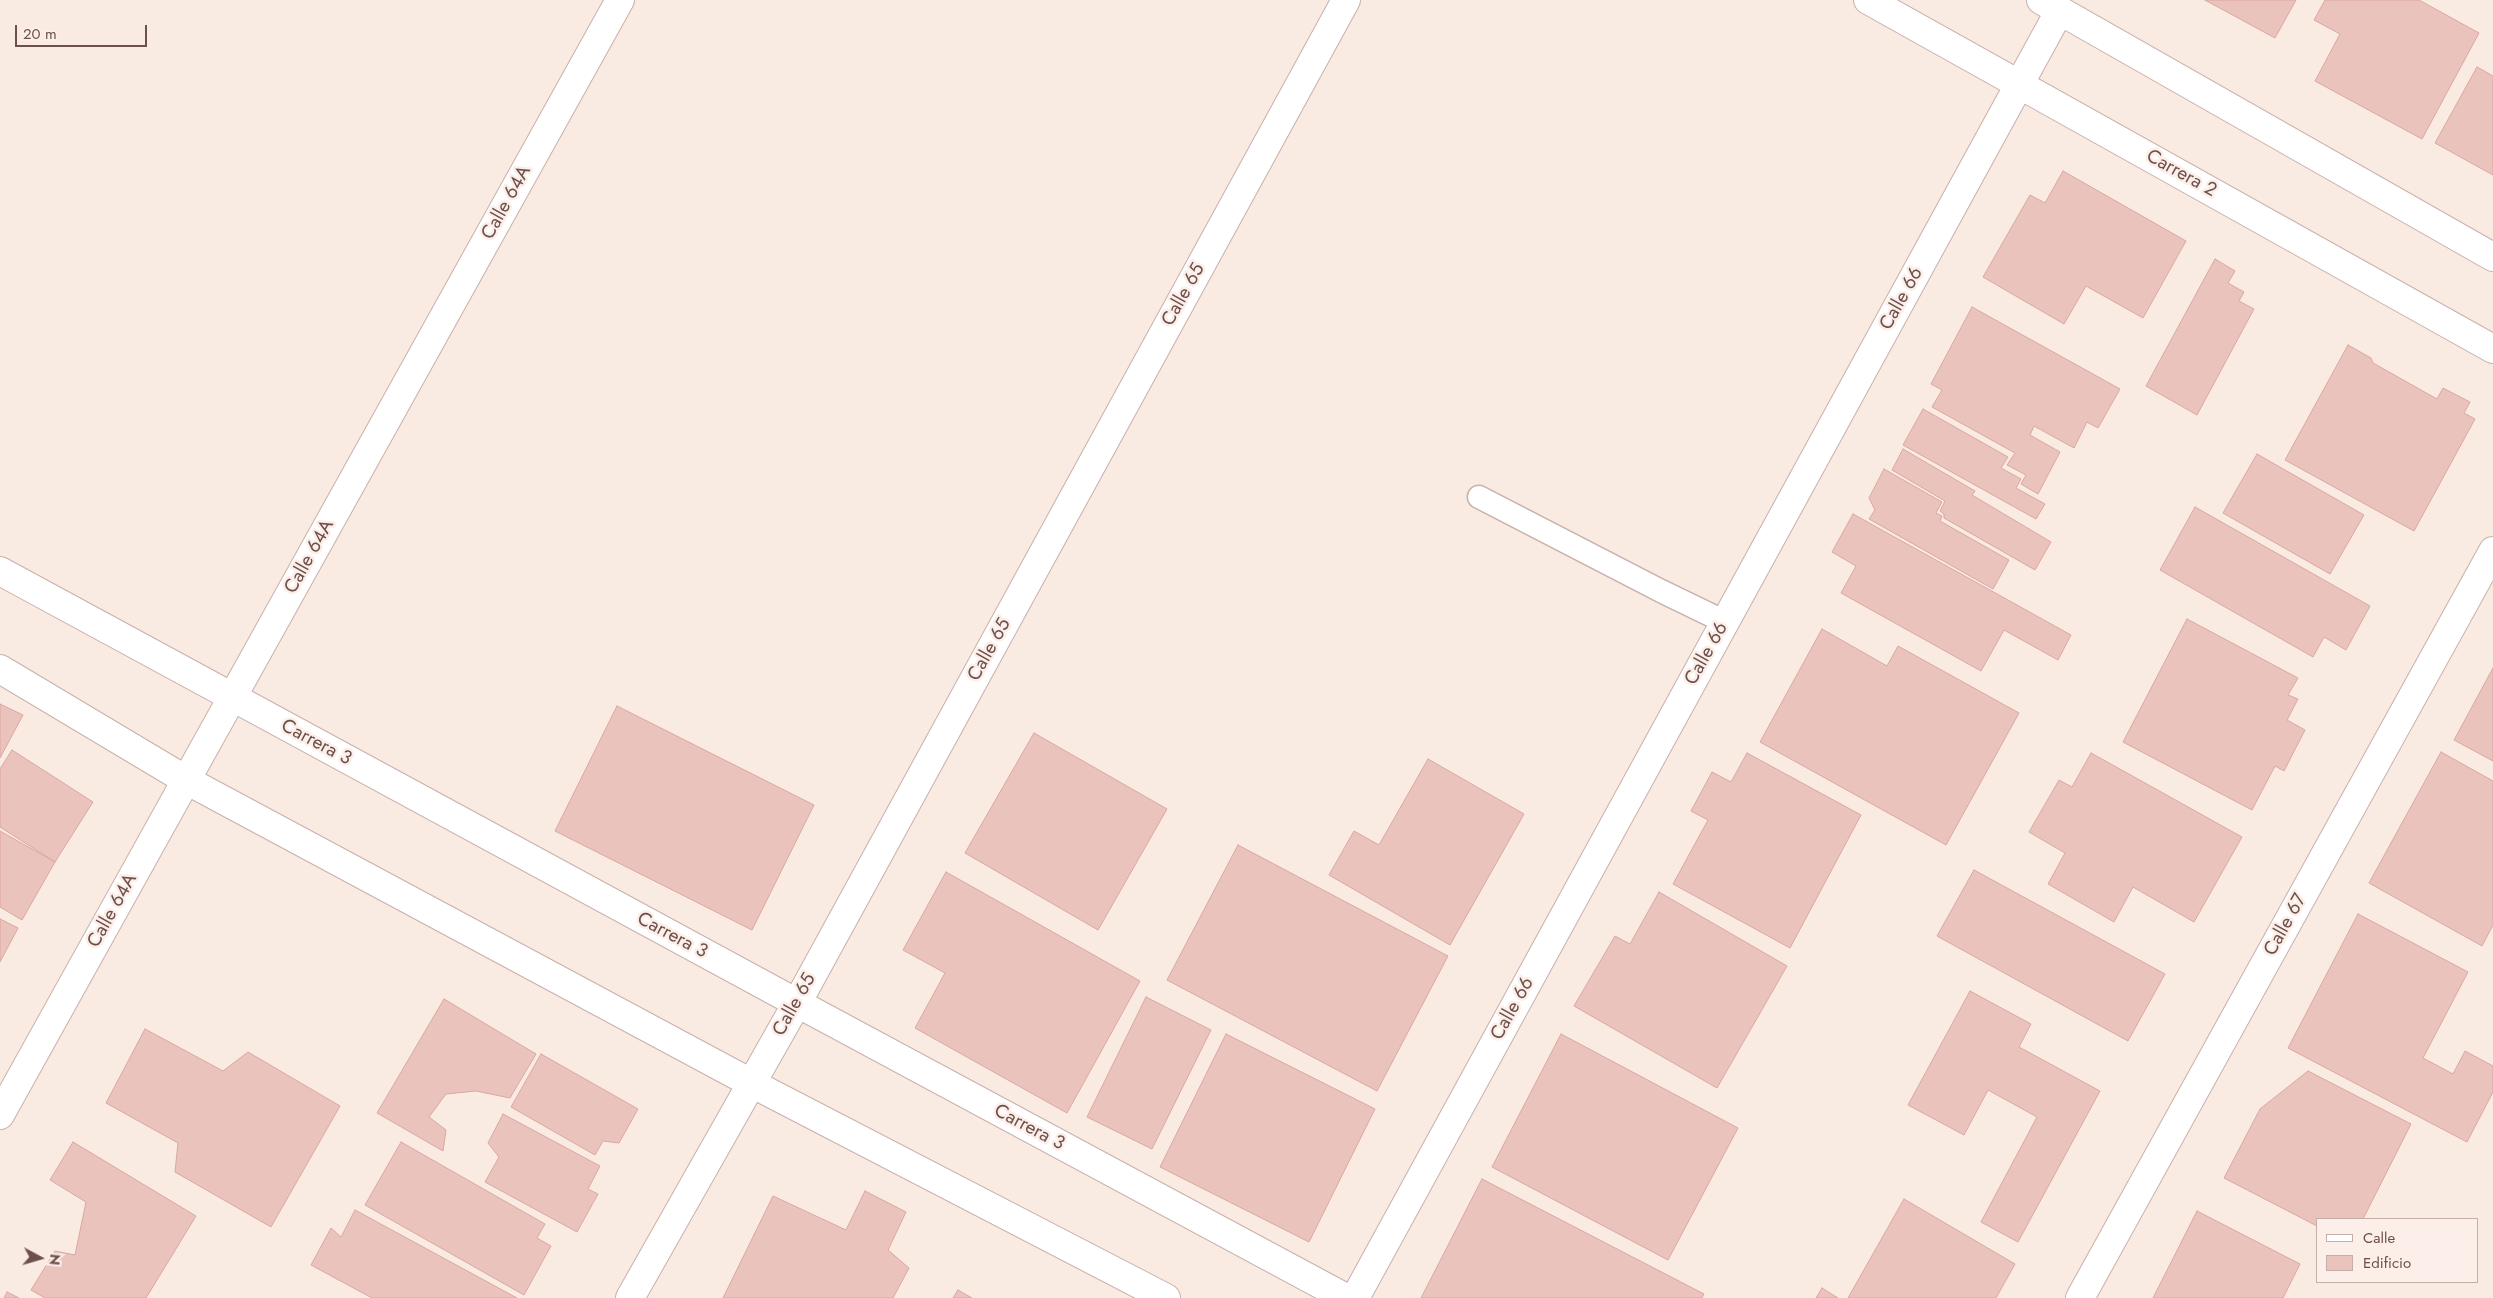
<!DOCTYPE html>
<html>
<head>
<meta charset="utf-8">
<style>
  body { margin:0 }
  #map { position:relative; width:2493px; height:1298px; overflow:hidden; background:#f9eae2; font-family:Jost,sans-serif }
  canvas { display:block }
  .legend { position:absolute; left:2316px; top:1218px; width:162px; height:65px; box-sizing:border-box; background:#fceee8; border:1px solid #c3aeaa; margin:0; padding:6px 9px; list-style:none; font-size:15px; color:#6d4f4c }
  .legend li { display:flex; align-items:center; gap:10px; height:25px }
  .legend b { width:25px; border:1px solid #c3aeaa }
  .north { position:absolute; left:15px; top:1233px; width:50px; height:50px; -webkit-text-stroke:4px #fceee8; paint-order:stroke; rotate:96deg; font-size:14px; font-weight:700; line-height:20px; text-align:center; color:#6d4f4c }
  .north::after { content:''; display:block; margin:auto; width:18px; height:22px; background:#6d4f4c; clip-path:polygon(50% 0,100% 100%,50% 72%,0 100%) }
  .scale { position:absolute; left:15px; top:25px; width:132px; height:22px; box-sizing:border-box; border:2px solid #6d4f4c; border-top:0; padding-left:6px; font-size:15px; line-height:18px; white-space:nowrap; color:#6d4f4c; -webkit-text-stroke:4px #fceee8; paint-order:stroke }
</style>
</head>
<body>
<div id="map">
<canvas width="2493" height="1298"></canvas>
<ul class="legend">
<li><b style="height:6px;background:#fff"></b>Calle</li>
<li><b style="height:14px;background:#ebc3bd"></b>Edificio</li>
</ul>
<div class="north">N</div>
<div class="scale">20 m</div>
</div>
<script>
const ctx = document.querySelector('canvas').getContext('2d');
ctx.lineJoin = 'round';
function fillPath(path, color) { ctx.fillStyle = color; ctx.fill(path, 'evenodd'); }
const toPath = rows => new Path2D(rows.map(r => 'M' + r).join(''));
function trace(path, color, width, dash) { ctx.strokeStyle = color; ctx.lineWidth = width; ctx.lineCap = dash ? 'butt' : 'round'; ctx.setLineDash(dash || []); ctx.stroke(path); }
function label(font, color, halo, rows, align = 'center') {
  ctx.font = font + ' Jost,sans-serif'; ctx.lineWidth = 5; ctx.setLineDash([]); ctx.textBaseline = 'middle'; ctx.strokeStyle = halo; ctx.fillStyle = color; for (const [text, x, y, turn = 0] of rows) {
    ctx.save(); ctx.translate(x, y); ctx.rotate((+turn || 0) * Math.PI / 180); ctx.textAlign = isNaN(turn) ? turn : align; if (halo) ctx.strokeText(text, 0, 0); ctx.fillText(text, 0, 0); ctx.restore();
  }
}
const building = toPath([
  [2205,0,2296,0,2275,38,2205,0],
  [2325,0,2419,0,2479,33,2422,139,2315,81,2340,34,2314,20,2325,0],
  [2477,67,2493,76,2493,175,2435,143,2477,67],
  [2063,171,2186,241,2143,318,2086,286,2064,324,1983,277,2030,195,2045,203,2063,171],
  [2215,259,2235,271,2228,283,2244,292,2239,301,2254,309,2197,415,2146,386,2215,259],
  [1972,307,2120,389,2098,428,2087,422,2074,448,2034,426,2030,435,2060,452,2038,494,2021,484,2026,475,2007,465,2015,453,1932,407,1942,390,1931,384,1972,307],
  [2348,345,2371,358,2373,363,2437,399,2443,388,2470,402,2464,413,2475,419,2414,531,2285,460,2348,345],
  [1923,409,2008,457,2001,468,2021,479,2016,488,2045,504,2036,519,1903,445,1923,409],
  [1903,449,1975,491,1972,495,2051,542,2035,570,1944,518,1944,514,1940,511,1945,501,1892,470,1903,449],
  [2257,454,2364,515,2330,574,2223,513,2257,454],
  [1884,469,1942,502,1936,513,1942,516,1940,521,2009,560,1993,589,1869,519,1875,510,1869,498,1884,469],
  [2195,507,2370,606,2346,650,2324,637,2313,657,2160,570,2195,507],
  [1853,514,2071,635,2058,660,2004,630,1981,671,1841,593,1856,566,1832,552,1853,514],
  [2187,619,2298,678,2288,695,2298,699,2287,720,2305,730,2284,771,2275,766,2252,810,2123,742,2187,619],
  [1822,629,1887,666,1898,646,2019,713,1946,845,1760,742,1822,629],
  [2493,668,2493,761,2454,740,2493,668],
  [0,704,23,715,0,758,0,704],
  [617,706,814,805,752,930,555,831,617,706],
  [1034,733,1167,809,1098,930,965,853,1034,733],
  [12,750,93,802,55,862,0,827,0,769,12,750],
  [2441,752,2493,781,2493,925,2482,946,2369,883,2441,752],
  [1747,753,1861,815,1790,948,1673,884,1708,820,1691,811,1712,772,1731,782,1747,753],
  [2091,753,2242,837,2194,922,2133,887,2114,922,2048,884,2065,853,2029,832,2059,780,2072,787,2091,753],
  [1428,759,1524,814,1450,945,1329,875,1354,831,1379,845,1428,759],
  [0,831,55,862,22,920,0,907,0,831],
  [1238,845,1448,956,1377,1091,1167,980,1238,845],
  [1974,870,2165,974,2128,1041,1937,936,1974,870],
  [946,872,1140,981,1067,1113,915,1028,945,973,903,950,946,872],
  [1659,892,1787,966,1717,1088,1574,1006,1615,936,1630,944,1659,892],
  [2358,914,2468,972,2423,1058,2453,1074,2465,1051,2493,1066,2493,1092,2467,1142,2288,1048,2358,914],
  [0,919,18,928,0,962,0,919],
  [1970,991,2031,1024,2019,1047,2100,1091,2018,1242,1981,1222,2037,1117,1988,1090,1964,1135,1908,1105,1970,991],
  [1146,997,1211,1030,1152,1149,1087,1117,1146,997],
  [444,999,536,1054,510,1098,476,1091,446,1094,429,1117,446,1130,443,1151,377,1113,444,999],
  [145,1029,223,1071,248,1052,340,1106,271,1227,175,1172,178,1143,106,1103,145,1029],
  [1226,1034,1375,1109,1309,1242,1160,1167,1226,1034],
  [1561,1034,1738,1128,1668,1260,1492,1167,1561,1034],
  [541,1054,638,1109,619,1143,603,1141,595,1155,511,1107,541,1054],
  [2308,1071,2411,1124,2363,1219,2317,1219,2317,1226,2224,1178,2260,1109,2308,1071],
  [503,1114,600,1166,588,1189,598,1194,577,1232,485,1182,499,1157,488,1143,503,1114],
  [73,1142,196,1216,146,1298,45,1298,31,1290,55,1251,75,1255,86,1202,50,1180,73,1142],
  [401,1142,545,1224,537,1238,551,1246,524,1295,365,1205,401,1142],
  [1482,1179,1704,1294,1702,1298,1421,1298,1482,1179],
  [865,1191,906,1212,888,1250,909,1268,893,1298,723,1298,773,1196,846,1230,865,1191],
  [1904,1199,2015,1264,1996,1298,1848,1298,1904,1199],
  [355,1210,517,1298,372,1298,311,1265,331,1228,341,1237,355,1210],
  [2197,1211,2300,1264,2283,1298,2153,1298,2197,1211],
  [1822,1288,1838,1298,1816,1298,1822,1288],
  [958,1290,972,1298,953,1298,958,1290],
  [7,1292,19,1298,4,1298,7,1292]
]);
fillPath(building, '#ebc3bd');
trace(building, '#dba6a0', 1);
const service = toPath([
  [1479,497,1661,591,1725,622]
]);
const minor = toPath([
  [1868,0,2493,349],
  [2041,0,2493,257],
  [0,571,797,1003,1346,1298],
  [0,669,186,780,751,1083,1166,1298],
  [0,1115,620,0],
  [630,1298,797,1003,1346,0],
  [1355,1298,2060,10],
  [2080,1298,2493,551]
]);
trace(service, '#c8b0ab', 25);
trace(minor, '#c8b0ab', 30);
trace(service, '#fff', 22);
trace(minor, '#fff', 28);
label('19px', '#6d4f4c', '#fceee8', [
  ["Carrera 2",2181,174,29],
  ["Calle 64A",507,203,-61],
  ["Calle 65",1184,295,-61],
  ["Calle 66",1902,299,-61],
  ["Calle 64A",310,557,-61],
  ["Calle 65",990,650,-61],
  ["Calle 66",1707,654,-61],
  ["Carrera 3",316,743,28],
  ["Calle 64A",113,911,-61],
  ["Calle 67",2286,925,-61],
  ["Carrera 3",672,936,28],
  ["Calle 65",795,1005,-61],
  ["Calle 66",1513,1009,-61],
  ["Carrera 3",1029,1128,28]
]);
</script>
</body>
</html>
